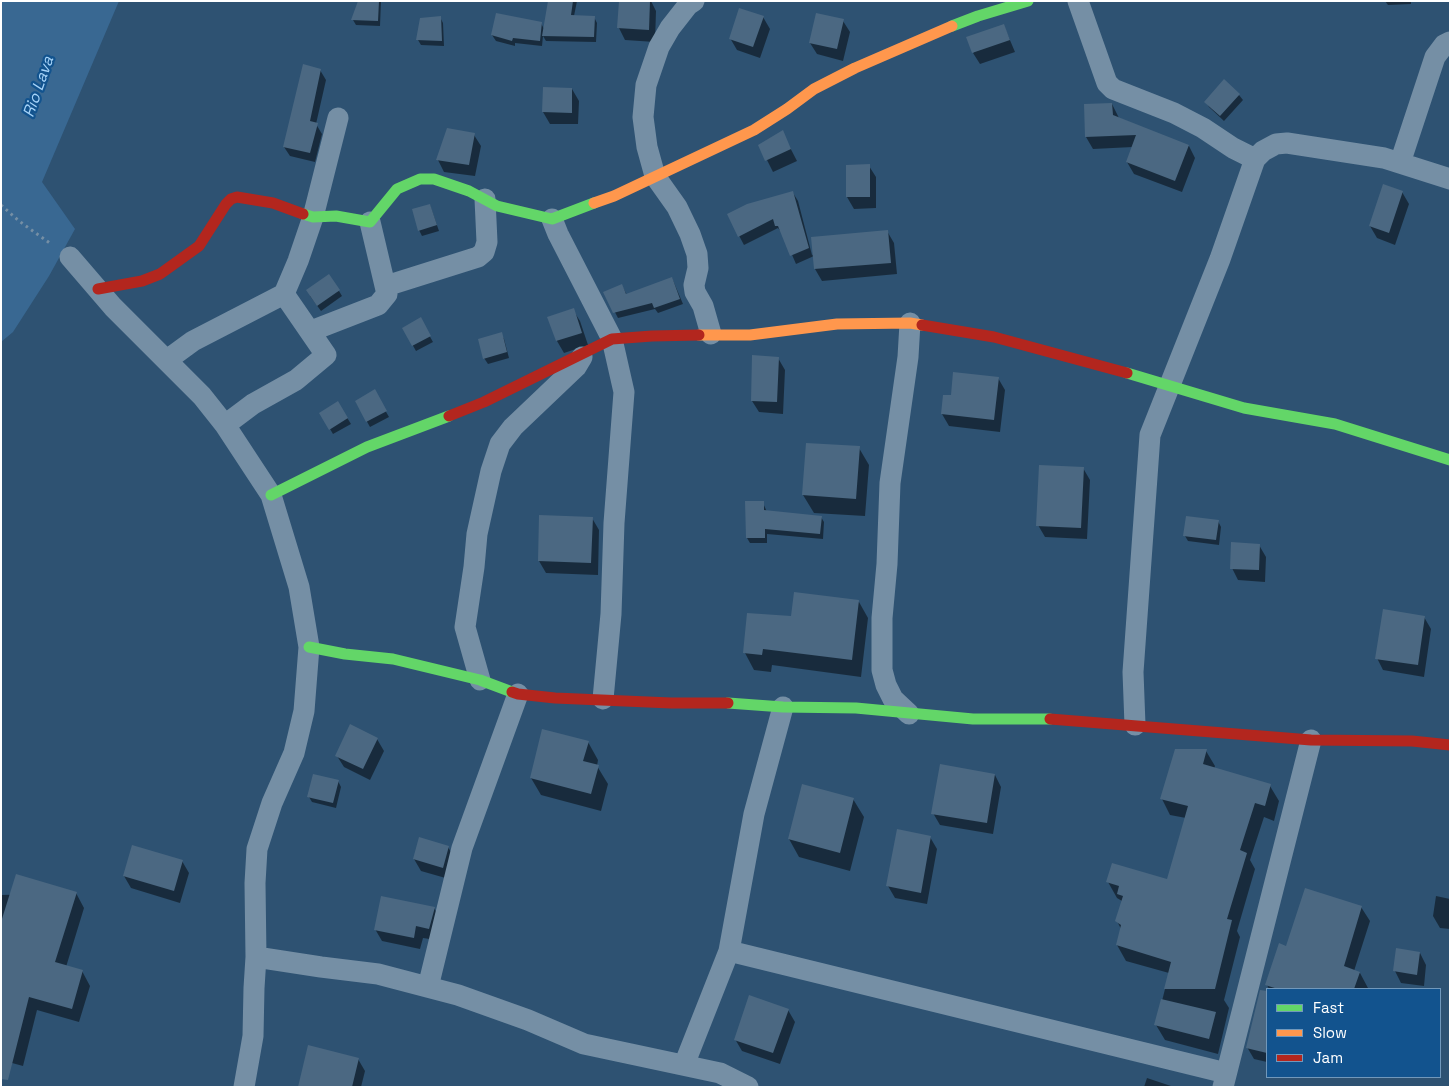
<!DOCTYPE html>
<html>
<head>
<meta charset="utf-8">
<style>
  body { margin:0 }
  #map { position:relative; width:1451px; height:1088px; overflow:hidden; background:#2e5272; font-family:"Space Grotesk",sans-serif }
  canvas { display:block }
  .frame { position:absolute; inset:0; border:2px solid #fff; pointer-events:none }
  .legend { position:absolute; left:1266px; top:988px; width:175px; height:90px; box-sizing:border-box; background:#12538e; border:1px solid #7198bb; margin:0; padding:6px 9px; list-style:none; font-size:15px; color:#fff }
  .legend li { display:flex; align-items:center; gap:10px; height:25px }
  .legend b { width:25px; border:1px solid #7198bb }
</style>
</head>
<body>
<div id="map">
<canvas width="1451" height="1088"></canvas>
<div class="frame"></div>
<ul class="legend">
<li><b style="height:6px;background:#63d668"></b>Fast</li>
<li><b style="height:6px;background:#ff974d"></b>Slow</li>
<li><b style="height:6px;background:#b3261e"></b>Jam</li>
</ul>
</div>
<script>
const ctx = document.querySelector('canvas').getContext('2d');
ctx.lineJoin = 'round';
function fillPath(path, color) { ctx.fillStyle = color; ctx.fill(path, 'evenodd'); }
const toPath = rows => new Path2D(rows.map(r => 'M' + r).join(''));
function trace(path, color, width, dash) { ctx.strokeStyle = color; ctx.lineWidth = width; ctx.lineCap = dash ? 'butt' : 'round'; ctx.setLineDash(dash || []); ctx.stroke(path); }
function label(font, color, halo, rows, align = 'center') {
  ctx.font = font + ' "Space Grotesk",sans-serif'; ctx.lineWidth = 4.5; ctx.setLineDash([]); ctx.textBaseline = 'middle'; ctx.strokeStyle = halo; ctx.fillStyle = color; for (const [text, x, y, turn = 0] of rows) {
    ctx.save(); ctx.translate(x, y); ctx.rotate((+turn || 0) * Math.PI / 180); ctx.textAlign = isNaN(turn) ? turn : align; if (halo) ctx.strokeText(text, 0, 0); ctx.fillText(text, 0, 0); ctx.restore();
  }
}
fillPath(toPath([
  [1,1,119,1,42,182,75,229,49,276,13,332,1,342]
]), '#396892');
fillPath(toPath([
  [360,1,381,1,380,26,356,25,353,20],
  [549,1,577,1,574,16,594,17,597,23,596,42,546,41,543,36,542,46,515,43,515,46,496,41,492,35,541,23,544,29],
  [620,1,651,1,656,11,655,42,625,40,619,28],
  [1385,1,1411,1,1411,4,1388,5],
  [440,17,443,23,444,46,421,45,418,40],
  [763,17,770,29,760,58,737,50,730,38],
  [843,21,850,32,843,61,817,54,810,43],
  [1004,26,1015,52,980,64,973,53],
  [320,70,326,80,316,124,322,134,315,162,290,156,284,147],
  [572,89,579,101,578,124,550,124,543,112],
  [1239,95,1243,100,1224,121,1209,107,1206,102],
  [1112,104,1119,118,1189,146,1195,158,1182,192,1134,174,1127,162,1133,147,1093,149,1086,137],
  [782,132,797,161,773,172,760,146],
  [474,135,481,146,475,176,444,172,438,160],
  [869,166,876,177,876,208,854,209,847,197],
  [1402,192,1409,204,1395,245,1377,238,1370,226],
  [793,193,798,201,812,255,887,231,894,243,897,274,822,281,815,269,814,256,796,264,783,234,778,228,744,245,728,215],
  [430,205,439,231,422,236,419,230],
  [672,278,683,304,658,313,655,309,618,318,605,293,622,286,627,295],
  [339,291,342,296,321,311,310,296],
  [573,310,580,321,588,345,564,353,557,341,549,318],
  [420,319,433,342,416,351,403,328],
  [501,334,504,339,509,358,488,364,484,358],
  [778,358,785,370,783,414,759,412,752,401],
  [998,378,1005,390,1000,432,949,426,942,414],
  [374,391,389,417,370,427,356,402],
  [338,403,351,424,333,434,321,414],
  [859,448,869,465,865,516,814,513,803,495],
  [1083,468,1090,480,1087,539,1045,537,1038,525],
  [763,503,767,512,821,517,824,522,823,539,767,534,767,543,750,543,747,538],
  [592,518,599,530,598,575,546,573,539,561],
  [1218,521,1221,527,1219,545,1188,541,1185,536],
  [1259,545,1266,557,1265,582,1238,580,1232,568],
  [859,602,868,618,861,677,772,665,771,672,754,670,745,653,792,618],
  [1424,617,1431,629,1424,677,1383,670,1377,658],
  [377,739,384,751,370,780,344,767,337,756],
  [588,742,598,760,597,766,608,784,601,811,541,795,531,778],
  [1206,751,1215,766,1214,769,1270,786,1279,801,1274,821,1264,817,1250,860,1255,869,1237,931,1240,937,1224,1000,1229,1008,1218,1054,1165,1040,1156,1025,1169,973,1126,961,1117,945,1121,929,1117,921,1122,901,1117,898,1108,882,1168,880,1186,818,1170,815,1162,799],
  [995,775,1001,787,993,834,940,825,933,813],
  [338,781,341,787,336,808,312,802,309,797],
  [803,786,853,799,864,817,850,871,799,857,789,839],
  [930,837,937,849,927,904,895,898,888,886],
  [448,847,455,859,449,879,421,871,414,859],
  [182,861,189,873,180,903,131,888,124,876],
  [76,893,84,908,66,967,82,971,90,986,79,1022,37,1010,23,1066,1,1060,1,895],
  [1436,896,1450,899,1450,929,1440,928,1433,916],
  [1361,907,1370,921,1354,971,1360,973,1368,988,1367,989,1269,989,1267,985,1287,947],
  [434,908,441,920,436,940,423,938,420,949,382,941,375,929],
  [1420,953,1426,965,1424,986,1401,983,1395,971],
  [788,1010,795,1022,780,1064,742,1051,735,1039],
  [1253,1023,1267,1026,1267,1062,1254,1059,1247,1047],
  [358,1059,365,1071,361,1087,300,1087],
  [1147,1078,1174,1087,1144,1087]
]), '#0007');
fillPath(toPath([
  [358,1,379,1,378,21,351,20],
  [548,1,573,1,571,15,595,16,594,37,542,36],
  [619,1,650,1,649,30,617,28],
  [739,8,764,16,753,47,729,39],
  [496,13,542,22,540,41,513,38,512,41,491,35],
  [816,13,844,19,837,49,809,43],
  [441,16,442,41,416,40,420,18],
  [1004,24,1010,40,972,53,966,37],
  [303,64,321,69,310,121,318,123,310,153,283,147],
  [1224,79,1240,94,1220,116,1204,102],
  [543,87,572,88,572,113,542,112],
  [1112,103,1113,115,1189,145,1175,181,1126,162,1136,135,1085,137,1084,104],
  [447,128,475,133,469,165,436,160],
  [783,130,791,149,765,161,758,145],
  [870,164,870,197,846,197,846,165],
  [1383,184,1403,191,1389,233,1369,226],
  [793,191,809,248,790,256,778,226,775,226,773,219,738,237,727,214,747,204],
  [430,204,437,225,418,231,412,209],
  [888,230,891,263,814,269,811,237],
  [329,274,340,290,317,306,306,290],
  [672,277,680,299,654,308,652,303,613,313,603,292,622,284,626,294],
  [574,308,582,333,556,341,547,317],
  [421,317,431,336,412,346,402,328],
  [502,332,507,352,483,359,478,339],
  [752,355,779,357,777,402,751,401],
  [953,372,999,377,994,420,941,414,943,395,951,395],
  [375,389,387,411,366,422,355,401],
  [338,401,348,418,329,430,319,413],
  [806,443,860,446,856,499,802,495],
  [1039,465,1084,467,1081,528,1036,526],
  [745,501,764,501,764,510,822,516,820,534,765,529,765,538,746,538],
  [539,515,593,517,591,563,538,561],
  [1186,516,1219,520,1216,540,1183,536],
  [1231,542,1260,544,1259,570,1230,569],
  [794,592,859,600,852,660,763,649,762,655,743,653,747,613,791,616],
  [1383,609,1425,616,1418,665,1375,659],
  [350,724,378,738,363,769,335,756],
  [542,729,589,741,583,761,599,765,591,794,530,778],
  [1175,749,1207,749,1203,764,1271,784,1265,806,1255,803,1240,850,1247,853,1227,919,1232,920,1215,989,1164,989,1171,962,1116,945,1121,925,1115,921,1123,896,1117,894,1119,886,1106,882,1112,863,1167,879,1188,806,1160,799],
  [940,764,995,774,987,823,931,814],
  [313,774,339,780,333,803,307,797],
  [802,784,854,798,840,853,788,839],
  [897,829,931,836,921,893,886,886],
  [419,837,449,846,443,868,413,859],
  [132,845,183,860,174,891,123,876],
  [16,874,77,892,55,962,83,970,72,1009,29,997,8,1080,1,1079,1,922],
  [1305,888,1362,906,1344,966,1360,972,1354,989,1278,989,1265,985,1279,943,1286,946],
  [381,896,435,907,429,929,416,926,414,938,374,930],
  [1396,948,1420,952,1417,975,1393,971],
  [1260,990,1267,991,1267,1053,1246,1048],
  [749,995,789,1009,773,1053,734,1040],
  [1161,999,1216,1012,1209,1039,1154,1025],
  [308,1045,359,1058,352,1087,298,1087]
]), '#4b6882');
trace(toPath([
  [1,205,19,221,51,244]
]), '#758fa5', 3, [2.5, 4]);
trace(toPath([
  [694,1,688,5,670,28,659,47,646,85,643,117,647,147,655,176,677,207,690,234,697,254,698,268,694,285,695,292,703,306,711,334],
  [1078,1,1107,83,1113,89,1174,113,1203,128,1233,148,1255,159],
  [1400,163,1435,57,1444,45,1450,42],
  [552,219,558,234,612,339,624,392,614,523,611,614,603,699],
  [70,257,113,307,202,396,225,425,271,495,299,587,309,647,304,711,294,753,272,803,257,849,255,883,256,957,254,988,253,1036,244,1087],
  [386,286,478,257,484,252,487,242,485,199],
  [311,331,378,305,387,294,370,222],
  [167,360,193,341,284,294,298,261,313,217,338,118],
  [225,425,253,404,296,380,326,355,284,294],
  [480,680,465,627,474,567,477,534,491,471,500,444,513,427,576,367,582,357],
  [909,714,893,699,886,685,882,670,882,618,887,564,890,483,908,357,910,323],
  [1135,725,1133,672,1150,435,1220,259,1255,159,1263,151,1276,144,1287,143,1384,158,1450,179],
  [729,951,1226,1073],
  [256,957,321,967,378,974,458,995,528,1020,584,1044,720,1073,748,1087],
  [428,987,462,848,518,694],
  [684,1065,729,951,754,814,783,707],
  [1223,1087,1311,740]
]), '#758fa5', 21);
trace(toPath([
  [952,26,978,16,1028,1],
  [303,214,313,217,336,216,370,222,397,189,420,179,434,179,469,191,497,206,552,219,594,203],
  [1127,373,1244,408,1335,424,1450,460],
  [271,495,367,447,449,416],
  [309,647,345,654,393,659,480,680,512,692],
  [728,703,783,707,856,708,973,719,1050,719]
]), '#63d668', 11);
trace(toPath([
  [594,203,614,196,754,130,787,109,814,89,855,68,952,26],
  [699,335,750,335,837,324,910,323,922,325]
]), '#ff974d', 11);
trace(toPath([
  [98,289,142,281,160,274,199,246,226,204,231,199,237,197,273,203,303,214],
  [922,325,994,337,1127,373],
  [449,416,484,402,612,339,652,336,699,335],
  [512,692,518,694,555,698,671,703,728,703],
  [1050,719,1311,740,1412,741,1450,745]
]), '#b3261e', 11);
label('italic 16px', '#a7d4f9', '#12538e', [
  ["Rio Lava",39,87,-71]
]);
</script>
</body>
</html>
